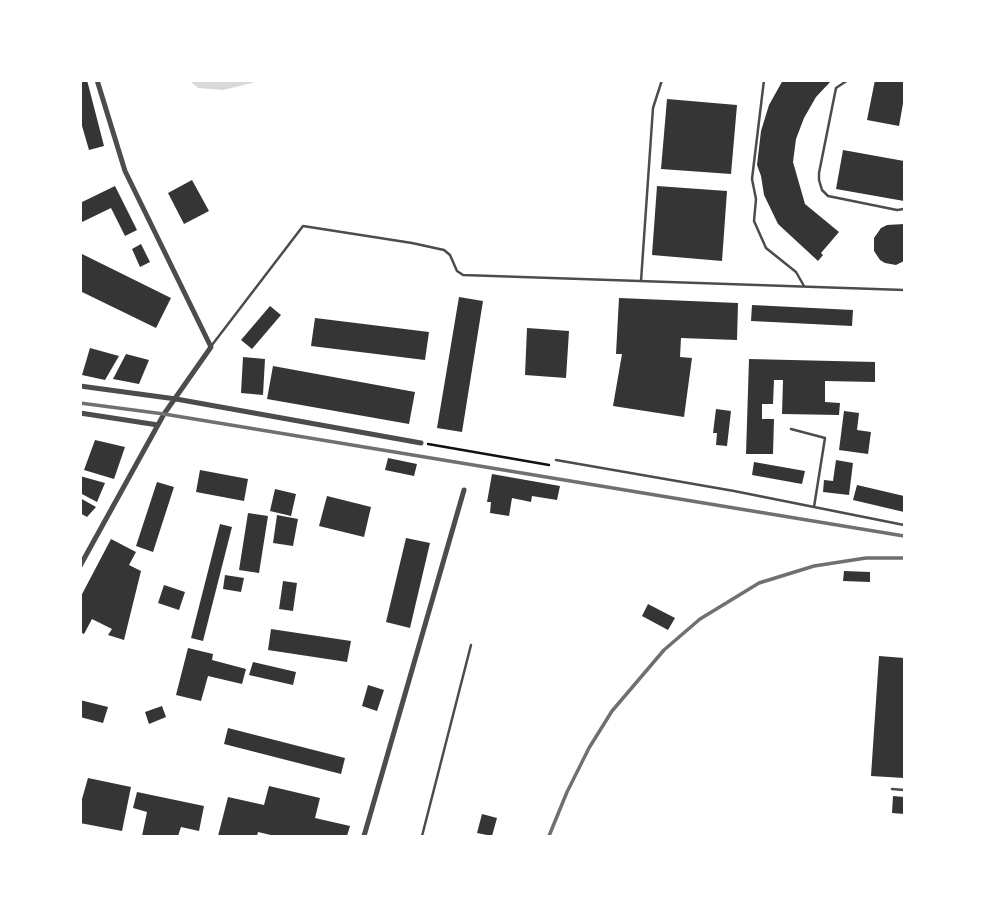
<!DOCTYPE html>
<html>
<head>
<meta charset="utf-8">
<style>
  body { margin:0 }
  #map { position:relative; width:985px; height:917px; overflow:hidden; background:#fff; font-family:"PT Serif",serif }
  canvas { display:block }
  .frame { position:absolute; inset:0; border:82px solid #fff; pointer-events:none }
</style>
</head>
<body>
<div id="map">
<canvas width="985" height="917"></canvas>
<div class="frame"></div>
</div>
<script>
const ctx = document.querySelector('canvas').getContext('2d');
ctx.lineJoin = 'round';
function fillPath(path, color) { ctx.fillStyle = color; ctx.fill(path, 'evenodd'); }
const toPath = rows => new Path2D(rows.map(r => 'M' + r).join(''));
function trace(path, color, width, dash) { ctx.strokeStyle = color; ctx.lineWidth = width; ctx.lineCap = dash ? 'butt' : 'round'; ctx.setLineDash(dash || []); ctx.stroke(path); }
fillPath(toPath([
  [190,81,256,81,252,83,223,90,198,88]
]), '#d9d9d9');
fillPath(toPath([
  [80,80,87,80,104,146,89,150,80,119],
  [783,80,832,80,816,97,804,118,796,139,793,162,805,204,839,232,821,253,823,255,818,261,778,224,764,195,761,176,757,165,761,131,769,105],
  [875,80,904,82,904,98,899,126,867,120],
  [667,99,737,105,731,174,661,169],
  [843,150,904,161,904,201,836,189],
  [192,180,209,211,184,224,168,193],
  [115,186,137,230,125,236,111,208,80,223,80,203],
  [657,186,727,191,722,261,652,255],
  [904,224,904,261,896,265,885,263,880,260,874,251,874,238,881,228,887,225],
  [141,244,150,262,140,267,132,249],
  [82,254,171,298,156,328,80,291,80,257],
  [459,297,483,301,462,432,437,428],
  [619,298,738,303,737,340,681,338,680,357,692,358,684,417,613,406,622,354,616,354],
  [752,305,853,310,852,326,751,321],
  [270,306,281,315,252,349,241,340],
  [315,318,429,332,425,360,311,346],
  [527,328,569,331,566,378,525,375],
  [90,348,119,356,105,380,82,375],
  [126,354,149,360,139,384,113,379],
  [243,357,265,359,263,395,241,393],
  [749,359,875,362,875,382,825,381,825,402,840,403,839,415,782,414,783,380,774,380,773,404,762,404,762,419,774,419,773,454,746,454],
  [273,366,415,392,409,424,267,399],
  [716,409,731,411,727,446,716,445,717,433,713,433],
  [844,411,859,413,857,430,871,432,868,454,839,450],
  [95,440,125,447,114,479,84,470],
  [388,458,417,464,414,476,385,470],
  [836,460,853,463,849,495,823,492,824,480,833,481],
  [754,462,805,471,802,484,752,475],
  [200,470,248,479,244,501,196,492],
  [492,474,560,486,557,500,532,496,531,502,512,498,509,516,490,513,491,502,487,502],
  [80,476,105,483,97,502,80,493],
  [157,482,174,487,153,552,136,546],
  [857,485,904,496,904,512,853,500],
  [275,489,296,494,291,516,270,511],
  [327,496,371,507,364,537,319,526],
  [80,498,96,507,87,517,80,513],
  [248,513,268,516,259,573,239,570],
  [277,515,298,519,293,546,273,543],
  [220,524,232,527,203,641,191,638],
  [406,538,430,543,410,628,386,622],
  [111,539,136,552,129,565,141,571,124,640,108,635,112,629,92,619,84,634,80,632,80,598],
  [844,571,870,572,870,582,843,581],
  [225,575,244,578,241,592,223,589],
  [283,581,297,583,293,611,279,609],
  [164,585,185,592,179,610,158,603],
  [648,604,675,618,668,630,642,616],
  [271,629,351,641,347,662,268,650],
  [188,648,213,654,212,660,246,669,242,684,208,676,201,701,176,695],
  [879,656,904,658,904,778,871,776],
  [253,662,296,672,293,685,249,675],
  [368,685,384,690,377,711,362,706],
  [80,700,108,707,103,723,80,717],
  [162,706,166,717,149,724,145,712],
  [228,728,345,758,341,774,224,744],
  [88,778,131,787,122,831,80,823,80,806],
  [269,786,320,798,315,818,350,826,347,836,275,836,258,832,257,836,218,836,228,797,264,805],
  [137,792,204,806,199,831,181,827,178,836,142,836,147,812,133,808],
  [893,796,904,797,904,814,892,813],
  [482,814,497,818,492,836,477,833]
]), '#353535');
trace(toPath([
  [428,444,549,465]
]), '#111', 2.5);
trace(toPath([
  [764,80,752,179,756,199,754,221,766,248,796,272,804,286],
  [848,80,836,88,819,173,819,180,822,190,828,196,897,210,904,209],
  [641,281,653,108,662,80],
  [212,345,303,226,412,243,444,250,450,255,457,271,463,275,904,290],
  [791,429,825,438,814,507],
  [556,460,734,491,904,525],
  [892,789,904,790],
  [422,836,471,645]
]), '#4c4c4c', 2.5);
trace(toPath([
  [80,386,176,399,421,443],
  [80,413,158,425],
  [80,566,164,414,211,347,125,171,97,80],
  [364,836,464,490]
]), '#4c4c4c', 5);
trace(toPath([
  [80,403,164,414,904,536],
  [549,836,567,792,589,748,612,711,664,650,700,619,759,583,814,566,866,558,904,558]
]), '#707070', 3.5);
</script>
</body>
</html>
